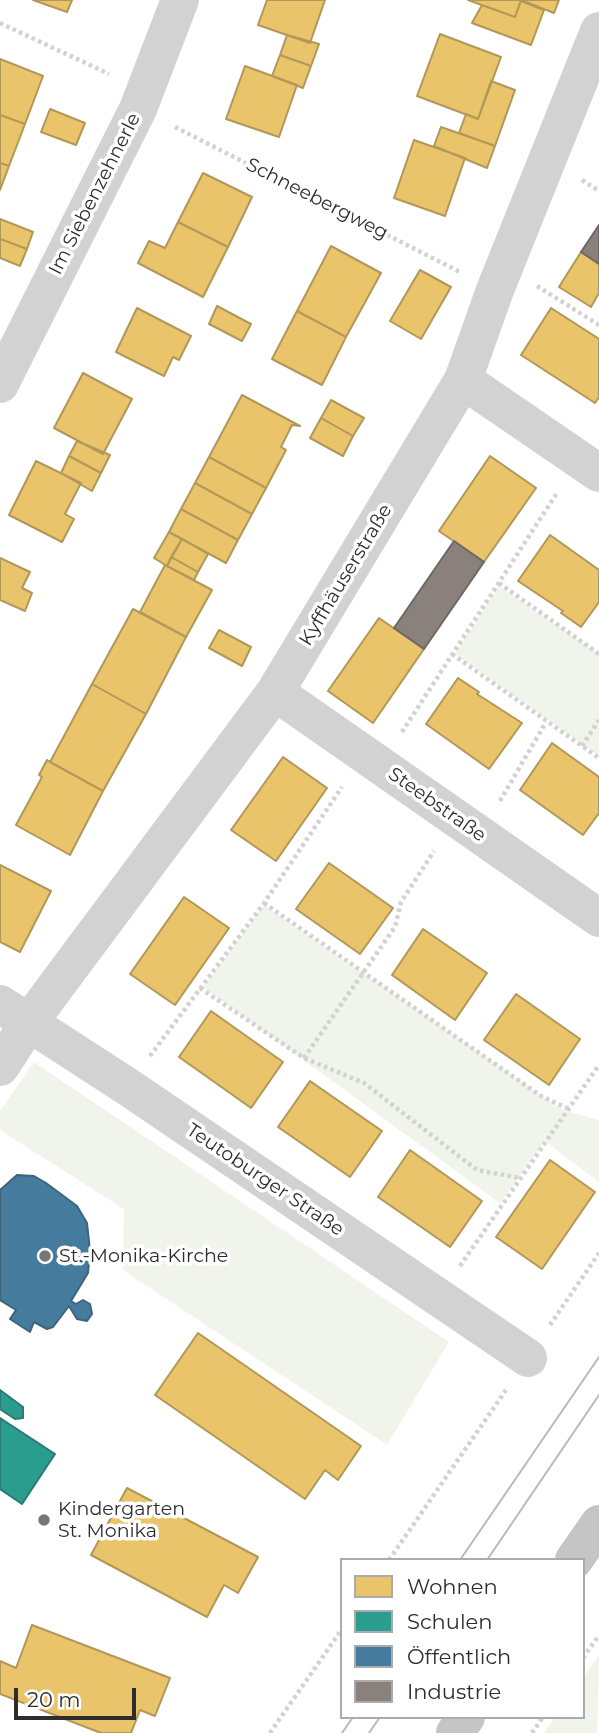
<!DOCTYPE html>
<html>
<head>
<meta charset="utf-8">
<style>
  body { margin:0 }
  #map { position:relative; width:599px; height:1733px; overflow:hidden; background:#fff; font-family:Montserrat,sans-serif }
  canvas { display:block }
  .legend { position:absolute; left:340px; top:1558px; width:245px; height:161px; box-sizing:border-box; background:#fff; border:2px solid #ababab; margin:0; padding:9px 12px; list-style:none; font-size:21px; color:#2d2d2d }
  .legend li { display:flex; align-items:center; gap:14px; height:35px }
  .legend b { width:35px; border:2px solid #ababab }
  .scale { position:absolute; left:14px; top:1688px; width:122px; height:32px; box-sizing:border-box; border:4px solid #2d2d2d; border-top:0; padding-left:9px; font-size:21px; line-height:24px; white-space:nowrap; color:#2d2d2d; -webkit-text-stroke:5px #fff; paint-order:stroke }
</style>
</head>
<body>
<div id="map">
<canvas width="599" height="1733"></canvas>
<ul class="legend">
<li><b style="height:19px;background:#e9c46a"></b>Wohnen</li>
<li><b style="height:19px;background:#2a9d8f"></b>Schulen</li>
<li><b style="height:19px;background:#457b9d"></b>Öffentlich</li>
<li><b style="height:19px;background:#8a817c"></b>Industrie</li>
</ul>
<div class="scale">20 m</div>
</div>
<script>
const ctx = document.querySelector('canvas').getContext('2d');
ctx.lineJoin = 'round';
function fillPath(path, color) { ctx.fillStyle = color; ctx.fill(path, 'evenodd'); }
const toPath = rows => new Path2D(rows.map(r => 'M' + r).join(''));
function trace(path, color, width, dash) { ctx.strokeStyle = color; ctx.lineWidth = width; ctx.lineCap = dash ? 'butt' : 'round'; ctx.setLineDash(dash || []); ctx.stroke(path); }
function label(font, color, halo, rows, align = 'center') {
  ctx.font = font + ' Montserrat,sans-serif'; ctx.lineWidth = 7; ctx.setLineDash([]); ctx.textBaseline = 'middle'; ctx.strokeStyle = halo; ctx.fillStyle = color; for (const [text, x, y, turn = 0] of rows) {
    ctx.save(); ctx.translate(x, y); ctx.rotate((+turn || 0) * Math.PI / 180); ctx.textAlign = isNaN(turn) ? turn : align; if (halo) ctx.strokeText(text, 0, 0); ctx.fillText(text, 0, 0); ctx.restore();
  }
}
fillPath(toPath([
  [499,586,599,654,599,756,455,654],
  [264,905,563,1110,599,1120,599,1182,545,1141,500,1203,203,987],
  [34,1062,449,1342,387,1445,123,1270,124,1209,0,1130,0,1111],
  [599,1655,597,1733,544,1733,555,1717,583,1717,583,1678]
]), '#f0f4eb');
const homes = toPath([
  [33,0,72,0,67,12,33,0],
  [267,0,325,0,310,43,258,25,267,0],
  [468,0,521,0,515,17,468,0],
  [521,0,559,0,554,13,521,0],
  [521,1,544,10,531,45,472,23,482,5,515,17,521,1],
  [440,34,501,57,478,119,417,96,440,34],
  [287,35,319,44,311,66,280,55,287,35],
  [280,55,311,66,303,88,272,76,280,55],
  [0,59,43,76,25,124,0,115,0,59],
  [245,66,297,85,279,137,226,119,245,66],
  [491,81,515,90,495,146,459,133,466,114,478,119,491,81],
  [50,109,85,123,76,145,41,132,50,109],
  [0,115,25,124,9,166,0,163,0,115],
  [441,127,495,146,487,168,434,146,441,127],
  [414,140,465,158,445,216,394,198,414,140],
  [0,163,9,166,0,190,0,163],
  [203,173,252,197,228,247,178,222,203,173],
  [0,219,33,232,27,249,0,239,0,219],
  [178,222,228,247,203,297,138,263,149,241,165,248,178,222],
  [0,239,27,249,20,266,0,258,0,239],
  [331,246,381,273,346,337,297,311,331,246],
  [581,252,599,264,599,293,591,307,559,287,581,252],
  [420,270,451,287,421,339,390,321,420,270],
  [217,306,251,324,242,341,209,324,217,306],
  [137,308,191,336,179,360,173,357,164,376,116,352,137,308],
  [551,308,599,339,599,397,595,403,521,355,551,308],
  [297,311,346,337,322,385,272,359,297,311],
  [83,373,132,399,103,454,54,428,83,373],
  [242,395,300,426,292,425,281,447,286,450,266,488,209,457,242,395],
  [331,400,364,418,353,436,321,418,331,400],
  [321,418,353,436,343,456,310,438,321,418],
  [77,441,110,455,101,473,69,456,77,441],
  [69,456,101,473,92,491,61,473,69,456],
  [490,456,536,488,484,562,439,531,490,456],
  [209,457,266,488,252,514,195,483,209,457],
  [36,461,81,483,65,514,74,519,62,542,9,515,36,461],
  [195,483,252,514,238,540,181,509,195,483],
  [181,509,238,540,226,563,169,532,181,509],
  [169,532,182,539,167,566,154,558,169,532],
  [550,535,599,570,599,602,581,627,561,613,563,611,518,581,550,535],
  [182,539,208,554,198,572,171,557,182,539],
  [171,557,198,572,194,580,167,566,171,557],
  [0,558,30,572,22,588,32,593,25,611,0,600,0,558],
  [165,565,212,590,186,637,140,612,165,565],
  [133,609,186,637,146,714,92,684,133,609],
  [379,618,424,649,373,723,328,691,379,618],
  [219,630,251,647,242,666,209,648,219,630],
  [458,678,479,692,477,694,522,723,489,769,426,724,458,678],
  [92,684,146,714,103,791,50,762,92,684],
  [552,743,599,777,599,813,583,835,520,790,552,743],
  [283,757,327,788,276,861,231,830,283,757],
  [47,760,103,791,70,855,16,825,42,777,39,775,47,760],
  [329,863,393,908,360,954,296,909,329,863],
  [0,865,51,891,20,952,0,942,0,865],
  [184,897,229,928,175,1005,130,974,184,897],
  [423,929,487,973,455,1020,392,975,423,929],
  [516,994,580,1039,549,1085,484,1040,516,994],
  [211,1011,283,1062,251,1108,179,1057,211,1011],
  [310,1081,382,1131,350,1177,278,1127,310,1081],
  [410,1150,482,1201,450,1247,378,1197,410,1150],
  [550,1160,595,1192,542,1269,496,1237,550,1160],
  [198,1333,361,1446,338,1480,325,1470,305,1499,155,1395,198,1333],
  [127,1488,258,1557,238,1593,224,1585,207,1617,91,1555,127,1488],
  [32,1625,170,1678,155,1716,140,1710,131,1733,101,1733,0,1694,0,1661,16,1668,32,1625]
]);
fillPath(homes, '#e9c46a');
trace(homes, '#b19758', 2);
const schools = toPath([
  [0,1390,23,1407,23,1418,15,1419,0,1409,0,1390],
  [0,1418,55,1454,22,1504,0,1489,0,1418]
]);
fillPath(schools, '#2a9d8f');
trace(schools, '#2b7b72', 2);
const public = toPath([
  [17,1175,34,1176,46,1183,77,1206,87,1223,90,1251,88,1273,71,1301,76,1304,83,1300,90,1304,92,1314,87,1321,77,1319,69,1306,53,1327,47,1329,34,1322,30,1332,10,1319,16,1310,0,1300,0,1190,17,1175]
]);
fillPath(public, '#457b9d');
trace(public, '#3e647b', 2);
const industry = toPath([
  [599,225,599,264,581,252,599,225],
  [454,541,484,562,424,649,394,628,454,541]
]);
fillPath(industry, '#8a817c');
trace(industry, '#6e6864', 2);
trace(toPath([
  [0,23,109,74],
  [175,127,460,272],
  [582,180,599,191],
  [537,286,599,325],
  [499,583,599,654],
  [452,654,599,758],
  [402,732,557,493],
  [582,746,599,720],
  [500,801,546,722],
  [264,903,541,1096,569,1109],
  [200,988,304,1058,364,1083,477,1170,520,1178],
  [150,1056,264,903,342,787],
  [304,1058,395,927,401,902,434,851],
  [460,1266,599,1065],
  [550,1325,599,1253],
  [389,1560,506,1390],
  [583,1658,599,1635],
  [270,1733,342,1629],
  [532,1733,543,1717]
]), '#d2d2d2', 4.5, [3.5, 3.5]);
trace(toPath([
  [463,380,599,473],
  [0,384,138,109,180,0],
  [275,692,599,918],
  [0,1004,128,1087,528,1358],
  [0,1067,30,1021,275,692,463,380,495,290,599,31]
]), '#d2d2d2', 38);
trace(toPath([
  [574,1560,599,1524],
  [455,1733,466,1717]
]), '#c5c5c5', 38);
trace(toPath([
  [460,1560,599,1357],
  [487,1560,599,1395],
  [342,1733,353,1717],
  [369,1733,380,1717]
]), '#b9b9b9', 2);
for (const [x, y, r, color] of [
  [45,1256,7,"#767676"],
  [44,1520,7,"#767676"]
]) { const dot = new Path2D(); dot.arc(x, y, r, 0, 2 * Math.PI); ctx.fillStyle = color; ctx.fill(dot); trace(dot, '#fff', 2.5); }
label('19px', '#2d2d2d', '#fff', [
  ["Im Siebenzehnerle",95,194,-63],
  ["Schneebergweg",317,199,27],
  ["Kyffhäuserstraße",346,575,-59],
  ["Steebstraße",437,805,35],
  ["Teutoburger Straße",265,1180,34]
]);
label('19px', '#2d2d2d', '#fff', [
  ["St.-Monika-Kirche",59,1256],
  ["Kindergarten",58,1509],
  ["St. Monika",58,1531]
], 'left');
</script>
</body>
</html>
